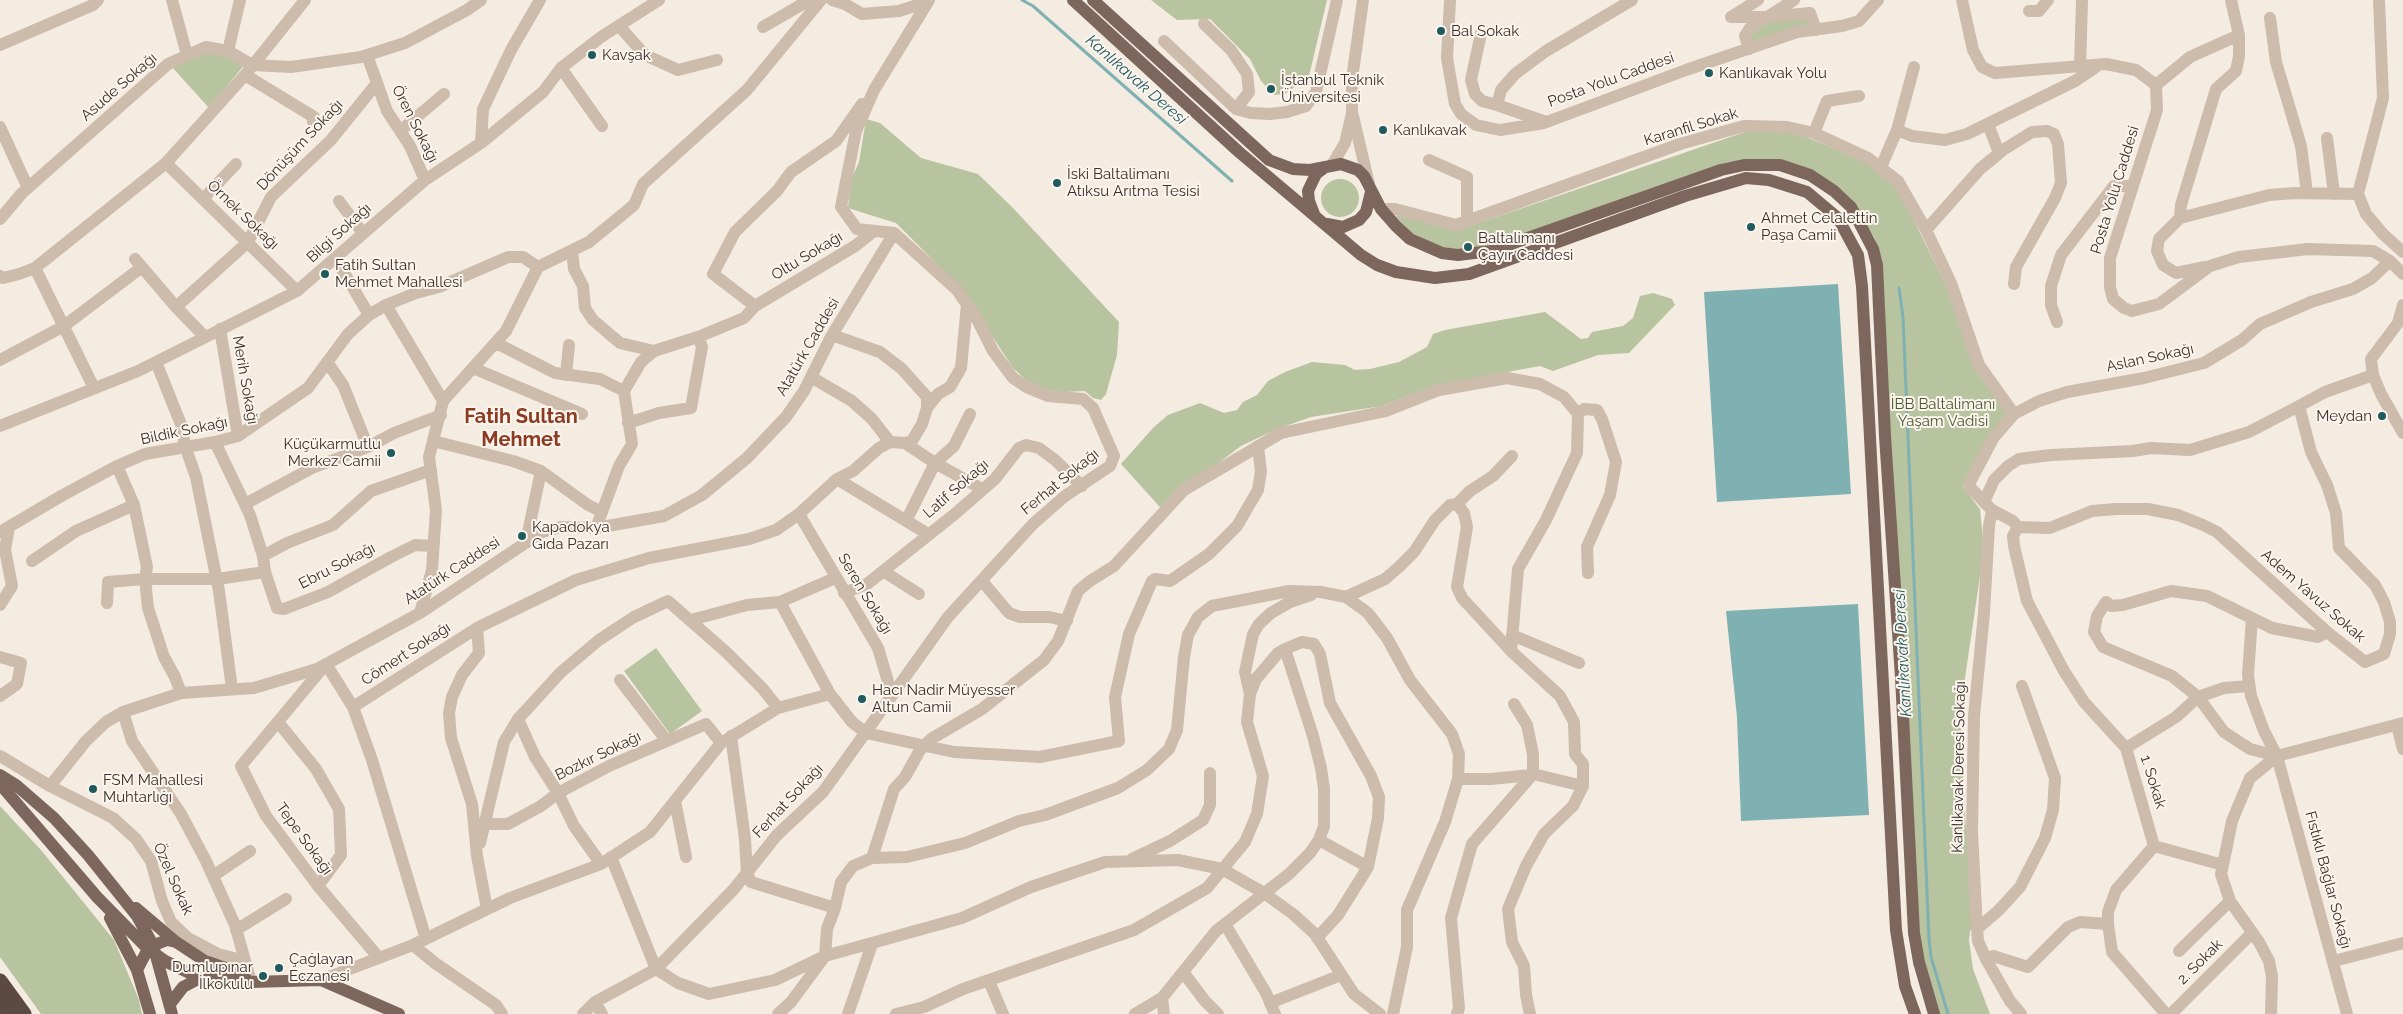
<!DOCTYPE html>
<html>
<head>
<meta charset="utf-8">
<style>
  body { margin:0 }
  canvas { display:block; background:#f4ebe1 }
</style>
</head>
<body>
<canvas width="2403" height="1014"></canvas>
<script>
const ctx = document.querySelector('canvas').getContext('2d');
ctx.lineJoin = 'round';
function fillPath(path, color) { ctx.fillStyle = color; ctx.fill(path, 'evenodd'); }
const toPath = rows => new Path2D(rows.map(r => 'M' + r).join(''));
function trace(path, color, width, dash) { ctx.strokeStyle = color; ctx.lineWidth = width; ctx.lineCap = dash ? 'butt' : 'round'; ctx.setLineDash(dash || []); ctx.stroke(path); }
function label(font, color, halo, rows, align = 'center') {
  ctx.font = font + ' Raleway,sans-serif'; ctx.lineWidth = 4; ctx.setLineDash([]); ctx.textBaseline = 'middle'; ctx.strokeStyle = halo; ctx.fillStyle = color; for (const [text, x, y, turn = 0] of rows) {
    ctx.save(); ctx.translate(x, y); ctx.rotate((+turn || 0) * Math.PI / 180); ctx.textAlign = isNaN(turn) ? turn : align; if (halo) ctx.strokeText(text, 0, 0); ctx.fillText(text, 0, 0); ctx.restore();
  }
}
fillPath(toPath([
  [1151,0,1327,0,1309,76,1285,94,1274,95,1261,81,1250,59,1210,19,1177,20],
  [1809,15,1811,25,1750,45,1754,28,1774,20],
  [207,52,232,56,245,64,209,108,172,67],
  [866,119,880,123,921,158,978,174,1013,208,1119,322,1117,355,1106,394,1101,400,1093,398,1085,391,1065,392,1045,390,1026,380,1013,368,960,287,896,223,848,208,851,180,859,162],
  [1767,131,1799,134,1821,143,1874,166,1897,186,2009,414,1963,487,1980,509,1984,549,1960,712,1966,829,1974,925,1970,931,1969,940,1973,969,1990,1014,1939,1014,1920,943,1879,252,1875,239,1856,206,1848,197,1755,159,1487,246,1466,250,1441,247,1412,233,1396,217,1398,215,1461,229,1745,132],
  '1321 198a19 19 0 1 1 38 0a19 19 0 1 1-38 0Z',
  [1653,293,1672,299,1675,305,1629,353,1598,355,1553,371,1540,366,1437,385,1382,406,1311,417,1277,429,1241,446,1160,507,1121,464,1153,428,1168,415,1200,403,1224,413,1237,410,1243,402,1257,395,1268,381,1285,372,1312,362,1345,365,1355,370,1370,369,1399,362,1427,347,1433,334,1445,330,1545,312,1581,339,1588,338,1592,332,1623,326,1633,318,1640,296],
  [656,648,702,711,670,734,624,671],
  [0,806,41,850,114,940,139,1000,142,1014,41,1014,0,957]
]), '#b8c4a0');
fillPath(toPath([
  [1838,284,1851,494,1717,502,1704,292],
  [1858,604,1869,815,1741,821,1737,717,1726,611]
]), '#7fb0b2');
trace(toPath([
  [1022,0,1033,6,1232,181],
  [1899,288,1903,317,1929,940,1931,957,1948,1014]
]), '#7fb0b2', 3);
trace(toPath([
  [172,0,187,55],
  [832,0,845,4,862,14,899,11,927,2],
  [1450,0,1447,58,1455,104,1461,114,1476,125,1500,130,1544,123,1686,70,1797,32,1842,26,1859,21,1878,0],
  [1962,0,1973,50,1982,67,1995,73,2106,64,2136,70,2156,85,2157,110,2110,258,2110,287,2113,299,2124,308,2132,311,2159,304,2210,266,2239,257,2308,249,2373,251,2390,261,2403,274],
  [2231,0,2239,35,2239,56,2236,71,2216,89,2181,205,2180,218,2269,195,2295,193,2358,194],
  [2379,0,2383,98,2358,194,2366,214,2383,234,2403,252],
  [2029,11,2039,11,2048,0],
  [1731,17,1768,17,1810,13,1816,30],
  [1731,17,1758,0],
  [2270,18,2276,62,2301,146,2307,193],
  [1204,24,1231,50,1247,74,1249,92,1236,109],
  [620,27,645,55,678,70,717,60],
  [763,27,806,2,814,0],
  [1482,29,1471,80,1475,94,1482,101,1497,105],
  [1164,41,1236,109,1251,113,1270,114,1287,112,1306,106,1316,92,1337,0],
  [0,45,93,5,98,0],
  [1749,49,1745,36,1750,28,1794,0],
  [228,51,240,0],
  [367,55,387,111,410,146,425,180],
  [561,68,602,126],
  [2080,68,2082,0],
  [245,75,314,117,313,122],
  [2156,85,2190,57,2239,35],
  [1353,116,1369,184],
  [1546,122,1497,105,1501,90,1515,74,1546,51,1632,0],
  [1988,124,1999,153],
  [0,127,28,188],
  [1897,130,1914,67],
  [400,131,444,94],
  [1814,133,1827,101,1859,96],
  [2327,138,2334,194],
  [481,143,483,109,511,50,540,0],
  [1429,160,1467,177,1467,222],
  [166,163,297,291],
  [1332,165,1345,143,1352,113,1352,79,1363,0],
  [1881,167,1897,130,1912,136,1945,140,1967,134,2075,81,2096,67],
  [204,198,236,164],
  [339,201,362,232],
  [1381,209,1395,209,1456,225,1680,144,1744,126,1787,127,1814,133,1868,158,1898,181,1926,230,1951,283,1979,365,2014,414],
  [2180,218,2159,239,2157,251,2163,265,2176,273,2205,267],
  [0,219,22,193,168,64,206,47,228,51,252,65,291,67,361,57,405,43,467,10,481,0],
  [1926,230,1980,169,2003,150,2032,132,2047,131,2054,134,2058,144,2061,183,2055,198,2016,267,2014,284],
  [572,251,574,269,583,286,585,308,593,320,620,343,654,351],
  [135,259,176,307],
  [336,259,369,315],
  [35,268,94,388],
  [0,276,3,278,19,274,35,268,166,163,245,75,305,0],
  [386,305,443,401],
  [2403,305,2398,323,2371,359,2373,375,2381,394,2403,433],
  [755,306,855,246,874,231],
  [2057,322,2051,305,2051,286,2061,255,2114,186,2132,186],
  [220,329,238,436],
  [205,337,176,307,248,242,271,197,331,140,377,83],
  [496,343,555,373,600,379,624,391,632,444,619,466,596,528],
  [0,360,64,326,142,267],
  [156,362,182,427,185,446,196,477,219,591,232,689],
  [473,368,582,414],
  [566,375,569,345],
  [811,377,852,401,872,419,890,442],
  [624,391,641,362,654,351,698,337,744,318,755,306,713,274,735,232,777,191,791,172,836,141,862,104],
  [2299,406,2325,392,2373,375],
  [927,408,938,394,950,387,961,368,967,304],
  [1578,414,1584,409,1597,410,1602,419,1616,462,1610,495,1587,547,1588,573],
  [628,423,659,413,691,408,702,347,698,337],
  [0,426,138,371,297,291,425,180,481,143,543,92,561,68,601,37,659,0],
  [433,441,513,461,541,471,588,505,602,512],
  [215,442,250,515,263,556,287,543,333,525,371,491,431,470],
  [905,443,935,463,982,489],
  [368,447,394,433,441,415],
  [117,466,134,505,147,567,145,579,148,608,164,657,175,677,181,693],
  [837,479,928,534],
  [1984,502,1994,480,2008,466,2019,459,2051,455,2133,451,2151,448,2190,450,2249,432,2299,406,2311,452,2327,485,2336,513,2339,548,2375,585,2384,602,2390,622,2390,634,2384,654,2365,662,2327,632,2217,532,2203,525,2178,515,2148,509,2116,509,2092,511,2050,528,2018,527,2013,521,1992,510,1984,502,1970,487,1969,484,1994,437,2014,414,2039,401,2067,392,2144,378,2204,363,2242,340,2260,324,2311,302,2353,289,2372,278,2390,261],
  [245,504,312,468,368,447,343,385,327,362],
  [1457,504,1470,491,1493,476,1512,456],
  [1992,510,1989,526,1984,613,1974,716,1972,832,1977,929,1978,941,1986,959,2010,1001,2021,1014],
  [799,514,878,648,892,695],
  [906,521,935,463,954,446,970,414],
  [2018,527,2013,536,2014,546,2027,601,2064,671,2084,702,2126,748,2154,846],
  [0,532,63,495,117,466,145,454,215,442,238,436,308,388,348,334,369,315,386,305,416,293,439,287,508,257,523,257,538,267],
  [526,542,541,471],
  [263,556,265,572,277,608,284,609,328,592,391,557,415,545,433,546],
  [32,561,76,531,134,505],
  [883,571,919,594],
  [982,581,1009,613,1020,617,1049,617,1067,621],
  [844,593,867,584,956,513,995,479,1019,448,1026,445,1039,448,1055,460,1082,486],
  [1346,597,1385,579,1399,567,1414,552,1435,520,1450,505,1457,504,1464,513,1467,527,1457,587,1462,598,1511,651,1560,696,1574,722,1575,754,1583,764,1583,786,1573,806,1544,834,1526,866,1508,909,1512,942,1524,966,1526,995,1530,1014],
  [107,603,108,582,145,579,217,579,265,572],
  [0,605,12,586,5,550,9,527],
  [420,613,432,570,436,510,429,457,443,401,506,331,538,267,589,242,634,205,643,184,747,90,821,0],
  [2252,618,2248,675,2251,696,2264,731,2277,756,2347,1014],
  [691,620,747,605,780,602],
  [2327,632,2318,637,2272,628,2207,596,2171,591,2123,605,2111,606,2106,602,2097,616,2094,632,2103,647,2172,676,2198,697,2224,732,2250,749,2277,756,2403,723],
  [1512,635,1579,663],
  [1285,649,1302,642,1314,644,1320,654,1330,703,1371,776,1379,797,1378,818,1368,867,1338,915,1317,938],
  [0,657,21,663,17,684,0,696],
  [620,680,667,741],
  [830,694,780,602,835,578],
  [1250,694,1245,672,1253,634,1259,624,1271,613,1290,602,1311,595],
  [353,707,477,628],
  [123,712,132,741,181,814,206,861,235,925,251,982],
  [518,719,535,757,558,793,574,826,601,864],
  [278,722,316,769,339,809,341,855,318,886],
  [2397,725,2403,749],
  [731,736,745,839,747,873,751,882,835,908],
  [2126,748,2176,717,2198,697,2224,688,2249,686],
  [0,756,50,786,113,818,136,839,151,861,162,901,171,922,188,938,218,954,245,961],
  [1533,774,1583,786],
  [1458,779,1491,779,1531,775],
  [50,786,86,741,106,722,123,712,181,693,254,688,317,669,420,613,542,532,561,527,596,528,664,516,702,495,747,458,786,417,804,391,832,335,894,233],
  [675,801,686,857],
  [484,824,508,824,541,806,558,793,609,766,706,724,721,743],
  [1319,840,1368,867],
  [480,843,504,742,518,719,561,672,599,640,634,617,668,601,726,652,763,689,778,708],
  [2154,846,2116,890,2108,912,2108,924,2112,952,2166,1014],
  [2154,846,2223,865,2232,821,2250,778,2277,756],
  [611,857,656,969,678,983,709,994,775,980,825,956,962,918,1031,887,1105,862,1178,860,1222,869,1264,893,1293,914,1315,934,1354,994,1380,1014],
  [872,858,907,857,965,843,1019,821,1045,815,1118,788,1147,770,1169,749,1177,730,1184,657,1188,635,1198,617,1212,606,1289,591,1321,592,1346,597,1368,613,1387,638,1410,680,1452,734,1459,754,1458,779,1445,822,1407,910,1407,947,1393,1014],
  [1132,859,1170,841,1203,820,1210,805,1210,773],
  [2223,865,2221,874,2230,901,2259,942,2269,961,2272,976,2271,1014],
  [213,876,250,851],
  [487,909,477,856,472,804,451,738,449,713,452,697,462,675,479,653,477,628,576,580,649,558,749,539,776,530,799,514,837,479,853,471,879,448,890,442,905,443,912,441,922,424,927,408,927,397,902,369,880,352,832,335],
  [1225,924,1266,993,1275,1014],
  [1977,929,1999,910,2020,887,2045,838,2053,810,2055,778,2022,686],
  [236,930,286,899],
  [413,945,435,963,496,1005,502,1014],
  [2179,951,2230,901],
  [379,958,318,886,266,816,241,766,326,664,353,707,372,760,426,939],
  [1986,959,1993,956,2028,967,2068,927,2080,922,2108,924],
  [2334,961,2403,943],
  [1183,972,1205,1001,1218,1014],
  [321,980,413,945,510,898,601,864,650,832,721,743,778,708,830,694,852,722,866,733,954,752,1040,757,1119,741,1115,697,1129,634,1152,581,1155,579,1170,581,1209,554,1237,526,1258,490,1261,471,1258,446],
  [989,981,1003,1014],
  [1162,998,1164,1014],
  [595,1002,602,1014],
  [1270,1003,1341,975],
  [583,1014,595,1002,656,969,734,889,777,835,823,792,948,617,1033,524,1065,496,1110,466,1114,456,1093,408,1083,399,1048,396,1028,388,1013,378,993,351,977,319,957,290,894,233,857,229,841,207,856,131,874,90,929,0],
  [778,1014,791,1002,825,956,827,929,835,908,841,882,853,866,872,858,894,789,905,777,920,750,931,739,982,709,1044,660,1058,641,1078,591,1090,581,1114,566,1184,490,1281,433,1386,411,1439,390,1507,378,1540,384,1564,397,1578,414,1577,453,1546,520,1518,569,1511,651],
  [848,1014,872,944],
  [896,1014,924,1007,963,989,1134,930,1207,888,1245,842,1257,814,1263,776,1247,722,1250,694,1256,679,1278,653,1285,649,1313,736,1321,768,1324,789,1324,826,1319,840,1310,853,1289,874,1216,931,1162,998,1135,1014],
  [1457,1014,1459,1008,1451,918,1472,844,1533,774,1533,754,1527,725,1514,704],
  [2171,1014,2252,933]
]), '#cdbbac', 12);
trace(toPath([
  [1073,0,1239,152,1361,255,1377,265,1396,272,1435,278,1469,274,1685,196,1746,178,1769,180,1807,192,1838,218,1858,255,1862,286,1896,930,1905,986,1915,1014],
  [1093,0,1269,160,1293,169,1310,170,1341,164,1358,170,1364,176,1381,209,1396,226,1410,239,1442,253,1458,255,1491,251,1721,170,1744,165,1780,165,1810,175,1834,191,1851,207,1873,249,1877,265,1885,436,1901,677,1914,933,1919,962,1934,1014],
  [1314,214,1309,201,1308,191,1316,174,1324,168],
  [1327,224,1343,227,1359,220,1366,212,1371,192],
  [0,775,16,785,54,818,88,855,137,916,153,945,172,1014],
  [0,784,97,897,148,949,165,961,200,978,251,982,321,980,399,1014],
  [136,908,176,942,205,961,231,970,249,981],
  [110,918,137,970,150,1014],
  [137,970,149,947,167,940,176,942],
  [170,1004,183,987,200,978]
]), '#7d675c', 12);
trace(toPath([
  [0,981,24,1014],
  [0,999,9,1014]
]), '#5c4a42', 15);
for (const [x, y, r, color] of [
  [1441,31,5,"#1f5a5e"],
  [592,55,5,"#1f5a5e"],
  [1709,73,5,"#1f5a5e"],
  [1271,89,5,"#1f5a5e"],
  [1383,130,5,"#1f5a5e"],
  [1057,183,5,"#1f5a5e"],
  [1751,227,5,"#1f5a5e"],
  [1468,247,5,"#1f5a5e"],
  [325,274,5,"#1f5a5e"],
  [2382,416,5,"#1f5a5e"],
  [391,453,5,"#1f5a5e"],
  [522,536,5,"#1f5a5e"],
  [862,699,5,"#1f5a5e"],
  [93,789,5,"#1f5a5e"],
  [279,968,5,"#1f5a5e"],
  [263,976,5,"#1f5a5e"]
]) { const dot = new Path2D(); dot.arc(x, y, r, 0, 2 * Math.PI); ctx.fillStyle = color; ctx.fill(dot); trace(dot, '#fbf5ee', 2); }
label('15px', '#3b302b', '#fbf5ee', [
  ["Bal Sokak",1451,31],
  ["Kavşak",602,55],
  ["Kanlıkavak Yolu",1719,73],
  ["İstanbul Teknik",1281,80],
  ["Üniversitesi",1281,97],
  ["Kanlıkavak",1393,130],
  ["İski Baltalimanı",1067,174],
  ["Atıksu Arıtma Tesisi",1067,191],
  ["Ahmet Celalettin",1761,218],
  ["Paşa Camii",1761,235],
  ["Baltalimanı",1478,238],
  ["Çayır Caddesi",1478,255],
  ["Fatih Sultan",335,265],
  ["Mehmet Mahallesi",335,282],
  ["Meydan",2372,416,"right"],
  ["Küçükarmutlu",381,444,"right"],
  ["Merkez Camii",381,461,"right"],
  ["Kapadokya",532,527],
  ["Gıda Pazarı",532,544],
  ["Hacı Nadir Müyesser",872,690],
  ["Altun Camii",872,707],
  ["FSM Mahallesi",103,780],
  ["Muhtarlığı",103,797],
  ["Çağlayan",289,959],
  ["Eczanesi",289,976],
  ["Dumlupınar",253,967,"right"],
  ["İlkokulu",253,984,"right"]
], 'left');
label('15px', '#3b302b', '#fbf5ee', [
  ["Posta Yolu Caddesi",1611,80,-20],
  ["Asude Sokağı",119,87,-41],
  ["Ören Sokağı",415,124,63],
  ["Karanfil Sokak",1691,127,-17],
  ["Dönüşüm Sokağı",300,145,-47],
  ["Posta Yolu Caddesi",2115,190,-73],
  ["Örnek Sokağı",243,215,44],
  ["Bilgi Sokağı",339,233,-42],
  ["Oltu Sokağı",807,256,-31],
  ["Atatürk Caddesi",808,347,-60],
  ["Aslan Sokağı",2150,358,-12],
  ["Merih Sokağı",245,380,80],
  ["Bildik Sokağı",184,431,-12],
  ["Ferhat Sokağı",1060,482,-39],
  ["Latif Sokağı",956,489,-41],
  ["Ebru Sokağı",337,566,-27],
  ["Atatürk Caddesi",452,571,-33],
  ["Seren Sokağı",865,594,59],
  ["Adem Yavuz Sokak",2313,596,41],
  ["Cömert Sokağı",406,654,-33],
  ["Bozkır Sokağı",598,756,-26],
  ["Kanlikavak Deresi Sokağı",1959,767,-89],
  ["1. Sokak",2153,782,73],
  ["Ferhat Sokağı",788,801,-47],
  ["Tepe Sokağı",304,839,54],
  ["Özel Sokak",173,879,66],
  ["Fıstıklı Bağlar Sokağı",2328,880,75],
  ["2. Sokak",2200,962,-45]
]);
label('15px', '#4a5a2e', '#fbf5ee', [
  ["İBB Baltalimanı",1943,404],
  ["Yaşam Vadisi",1943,421]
]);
label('italic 16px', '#1f5a5e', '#fbf5ee', [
  ["Kanlıkavak Deresi",1136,80,41],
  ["Kanlıkavak Deresi",1903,653,-93]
]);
label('bold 20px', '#8c3b22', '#fbf5ee', [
  ["Fatih Sultan",521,417],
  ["Mehmet",521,440]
]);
</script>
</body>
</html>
